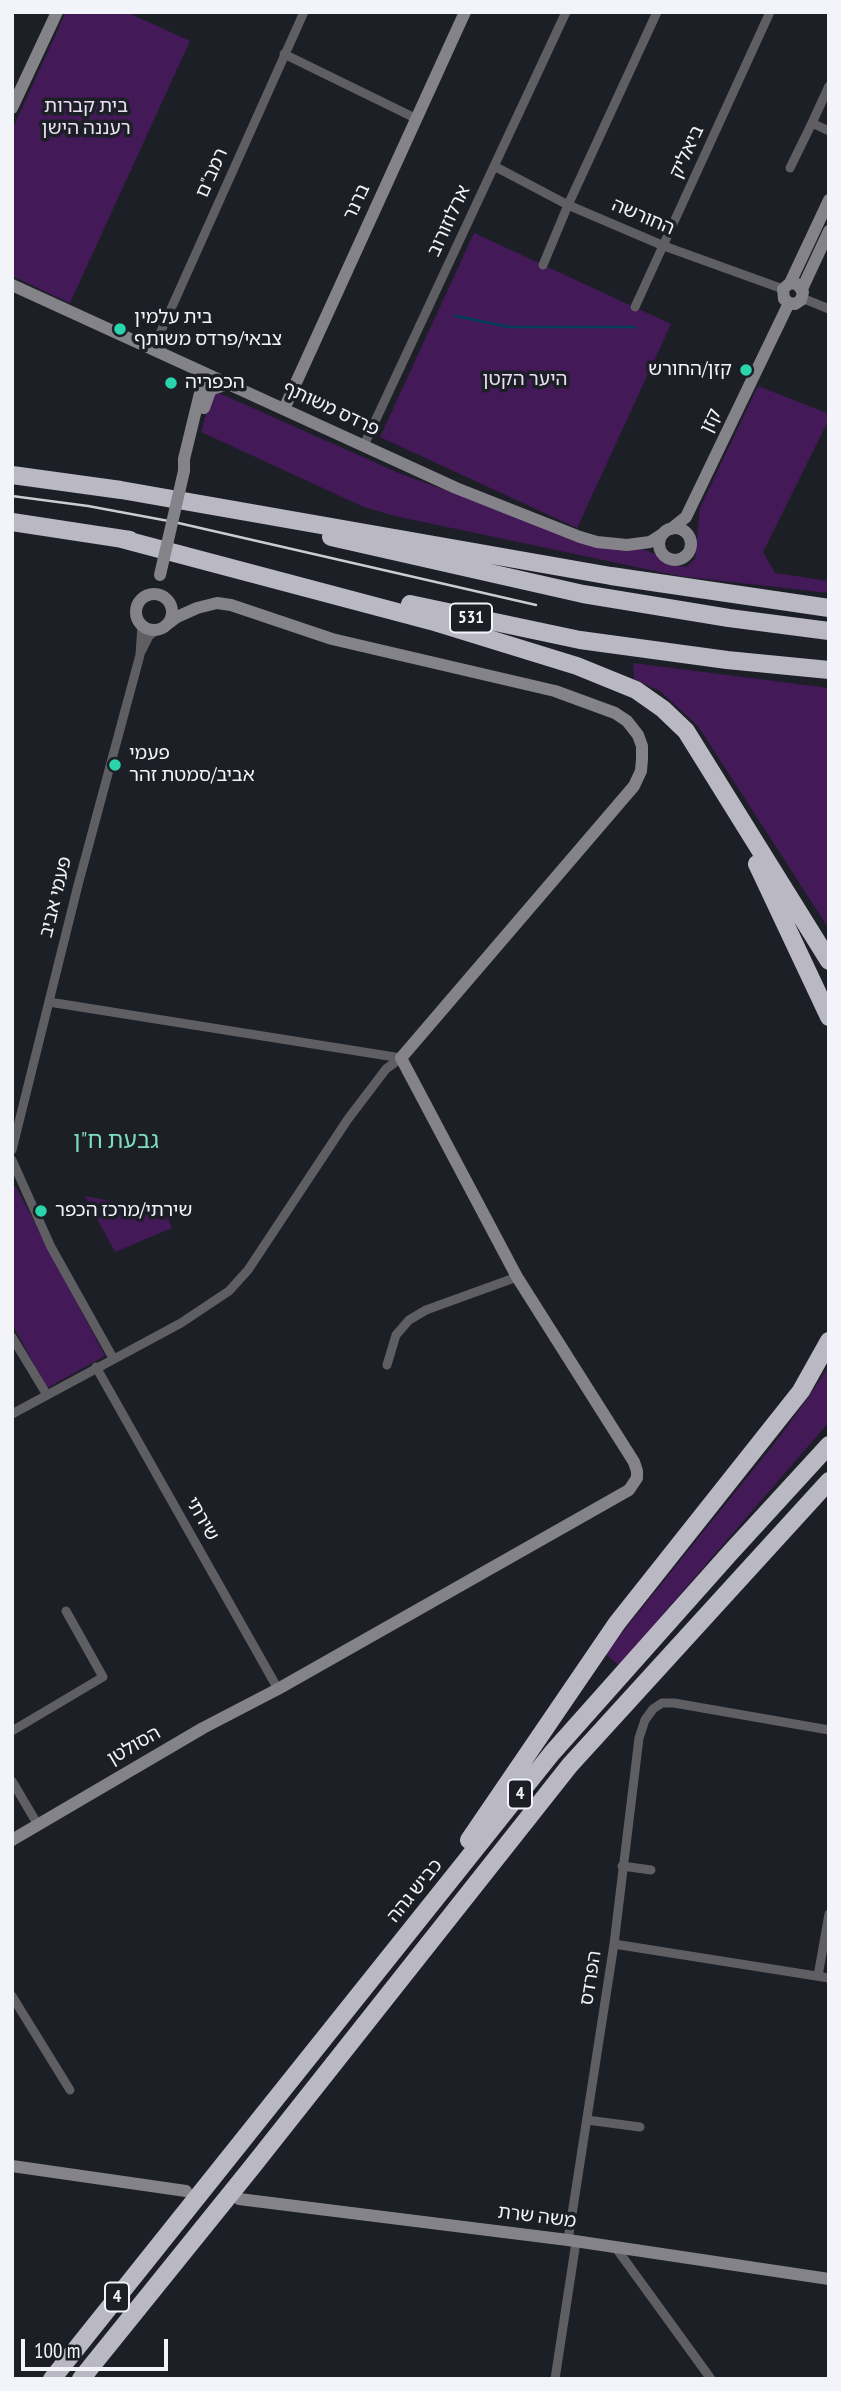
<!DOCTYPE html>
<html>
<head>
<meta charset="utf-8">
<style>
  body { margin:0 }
  #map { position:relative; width:841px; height:2391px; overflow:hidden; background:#1d1f27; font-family:"PT Sans Narrow",sans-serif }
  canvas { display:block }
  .frame { position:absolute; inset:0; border:14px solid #f2f4f9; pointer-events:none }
  .scale { position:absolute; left:21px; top:2339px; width:147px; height:32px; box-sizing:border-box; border:4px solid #f2f4f9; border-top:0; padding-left:9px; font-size:21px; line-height:24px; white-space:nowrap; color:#f2f4f9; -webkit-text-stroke:5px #1d1f27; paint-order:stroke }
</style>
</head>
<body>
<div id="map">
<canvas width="841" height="2391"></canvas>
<div class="frame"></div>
<div class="scale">100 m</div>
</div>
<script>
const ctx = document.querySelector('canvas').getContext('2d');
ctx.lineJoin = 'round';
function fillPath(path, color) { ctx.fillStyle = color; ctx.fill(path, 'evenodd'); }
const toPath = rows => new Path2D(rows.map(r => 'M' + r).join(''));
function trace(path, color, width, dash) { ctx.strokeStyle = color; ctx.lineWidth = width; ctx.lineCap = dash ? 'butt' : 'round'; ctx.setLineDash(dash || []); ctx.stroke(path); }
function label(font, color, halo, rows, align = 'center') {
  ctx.font = font + ' "PT Sans Narrow","Noto Sans Hebrew",sans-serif'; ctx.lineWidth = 7; ctx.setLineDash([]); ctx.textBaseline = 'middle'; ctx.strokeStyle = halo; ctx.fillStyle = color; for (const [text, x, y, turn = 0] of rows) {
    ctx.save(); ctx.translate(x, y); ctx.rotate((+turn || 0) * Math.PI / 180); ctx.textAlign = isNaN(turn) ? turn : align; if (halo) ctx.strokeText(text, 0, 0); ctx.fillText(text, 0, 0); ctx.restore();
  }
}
fillPath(toPath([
  [66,12,126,12,190,41,70,303,12,276,12,130],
  [474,233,671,324,577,528,380,437],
  [758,386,829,414,829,419,763,552,775,573,829,581,829,593,679,576,395,516,364,507,201,432,210,401,217,393,221,394,401,474,596,545,640,548,657,555,668,565,686,567,695,559,700,508],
  [633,663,829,688,829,929,698,726,660,691,634,679],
  [12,1186,16,1187,105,1356,47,1388,12,1324],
  [85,1196,161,1211,167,1216,172,1228,115,1252],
  [829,1365,829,1422,619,1665,605,1654,778,1439,814,1389]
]), '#441958');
trace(toPath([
  [456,316,509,327,635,327]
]), '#003e57', 2.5);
trace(toPath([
  [284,54,417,119],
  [812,123,829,86],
  [494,166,568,205,664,246,783,289],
  [790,168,812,123,829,131],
  [543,265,568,205,657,12],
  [802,298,829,309],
  [635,307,770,12],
  [153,349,304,12],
  [364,445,566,12],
  [142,650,149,636,158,629],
  [49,1002,401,1058],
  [12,1150,78,885,140,655,142,625],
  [12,1160,51,1247,113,1358],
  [12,1337,47,1395],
  [387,1365,396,1335,409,1320,426,1310,517,1277],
  [96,1367,278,1689],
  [12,1414,181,1323,229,1291,248,1270,348,1119,386,1069,401,1058],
  [12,1731,103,1677,66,1611],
  [12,1781,38,1825],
  [622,1866,651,1870],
  [614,1944,829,1978],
  [818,1976,829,1914],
  [12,1996,70,2090],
  [587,2120,640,2127],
  [568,2240,614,1944,639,1738,645,1720,653,1709,662,1703,674,1703,829,1730],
  [616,2248,711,2379],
  [555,2379,576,2242]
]), '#5f5f63', 9);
trace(toPath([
  [12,108,57,12],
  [790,283,797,284,803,292,801,300,795,304,789,303,784,299,783,289,790,283,829,200],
  [12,285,456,488,580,537,597,542,627,545,650,542,664,533],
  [802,289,829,231],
  [204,408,209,394,212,389,228,384],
  [284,409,465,12],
  [184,471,184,459,202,385,202,380,198,370],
  '659 544a16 16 0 1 1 32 0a16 16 0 1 1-32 0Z',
  [671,529,686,517,789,303],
  '136 612a18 18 0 1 1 36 0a18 18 0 1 1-36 0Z',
  [12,1840,203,1728,278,1689,629,1490,637,1478,637,1471,634,1462,517,1277,401,1058,634,786,641,771,642,759,642,746,638,735,627,721,615,713,555,691,332,639,231,605,217,603,197,608,177,617,165,626],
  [12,2166,186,2191],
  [239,2199,568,2240,829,2279]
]), '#848389', 12);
trace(toPath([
  [12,475,121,490,611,576,829,608],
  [12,522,130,540],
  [331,537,583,594,729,618,829,631],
  [118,538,431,621,577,666,636,690,663,709,686,731,829,961],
  [410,604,580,640,727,660,829,670],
  [757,864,829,1017],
  [469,1840,617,1623,801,1391,829,1341],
  [52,2379,552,1753,730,1553,829,1445],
  [81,2379,252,2167,570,1765,829,1481]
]), '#b9b8c3', 18);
trace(toPath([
  [12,496,88,506,174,522,536,605]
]), '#cbcdd3', 2.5);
trace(toPath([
  [160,575,184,471]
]), '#848389', 12);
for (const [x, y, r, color] of [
  [120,329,7,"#2ad5ac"],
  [746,370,7,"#2ad5ac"],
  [171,383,7,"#2ad5ac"],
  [115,765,7,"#2ad5ac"],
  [41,1211,7,"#2ad5ac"]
]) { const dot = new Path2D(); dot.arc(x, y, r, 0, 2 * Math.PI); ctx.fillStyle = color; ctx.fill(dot); trace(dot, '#1d1f27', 2.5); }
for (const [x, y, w] of [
  [471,618,42],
  [520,1794,24],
  [117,2297,24]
]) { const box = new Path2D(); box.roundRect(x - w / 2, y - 14.5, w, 29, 5); ctx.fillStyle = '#1d1f27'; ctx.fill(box); trace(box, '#f2f4f9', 2); }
label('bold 18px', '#f2f4f9', null, [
  ["531",471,618],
  ["4",520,1794],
  ["4",117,2297]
]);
label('19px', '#ebdff3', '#1d1f27', [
  ["בית קברות",86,107],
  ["רעננה הישן",86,129],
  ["היער הקטן",525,380]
]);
label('19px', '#f2f4f9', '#1d1f27', [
  ["ביאליק",687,152,-65],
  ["רמב\"ם",212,173,-66],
  ["ברנר",357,202,-65],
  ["החורשה",643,217,23],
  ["ארלוזורוב",449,221,-65],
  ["פרדס משותף",331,409,25],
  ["קזן",711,421,-64],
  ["פעמי אביב",56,897,-76],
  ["שירתי",202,1519,60],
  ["הסולטן",134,1746,-30],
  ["כביש גהה",415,1891,-51],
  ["הפרדס",591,1978,-81],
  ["משה שרת",537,2217,7]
]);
label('19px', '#f2f4f9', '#1d1f27', [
  ["בית עלמין",134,318],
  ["צבאי/פרדס משותף",134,340],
  ["קזן/החורש",732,370,"right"],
  ["הכפריה",185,383],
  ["פעמי",129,754],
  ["אביב/סמטת זהר",129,776],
  ["שירתי/מרכז הכפר",55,1211]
], 'left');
label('23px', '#7eddbf', '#1d1f27', [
  ["גבעת ח\"ן",116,1141]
]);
</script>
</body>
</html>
